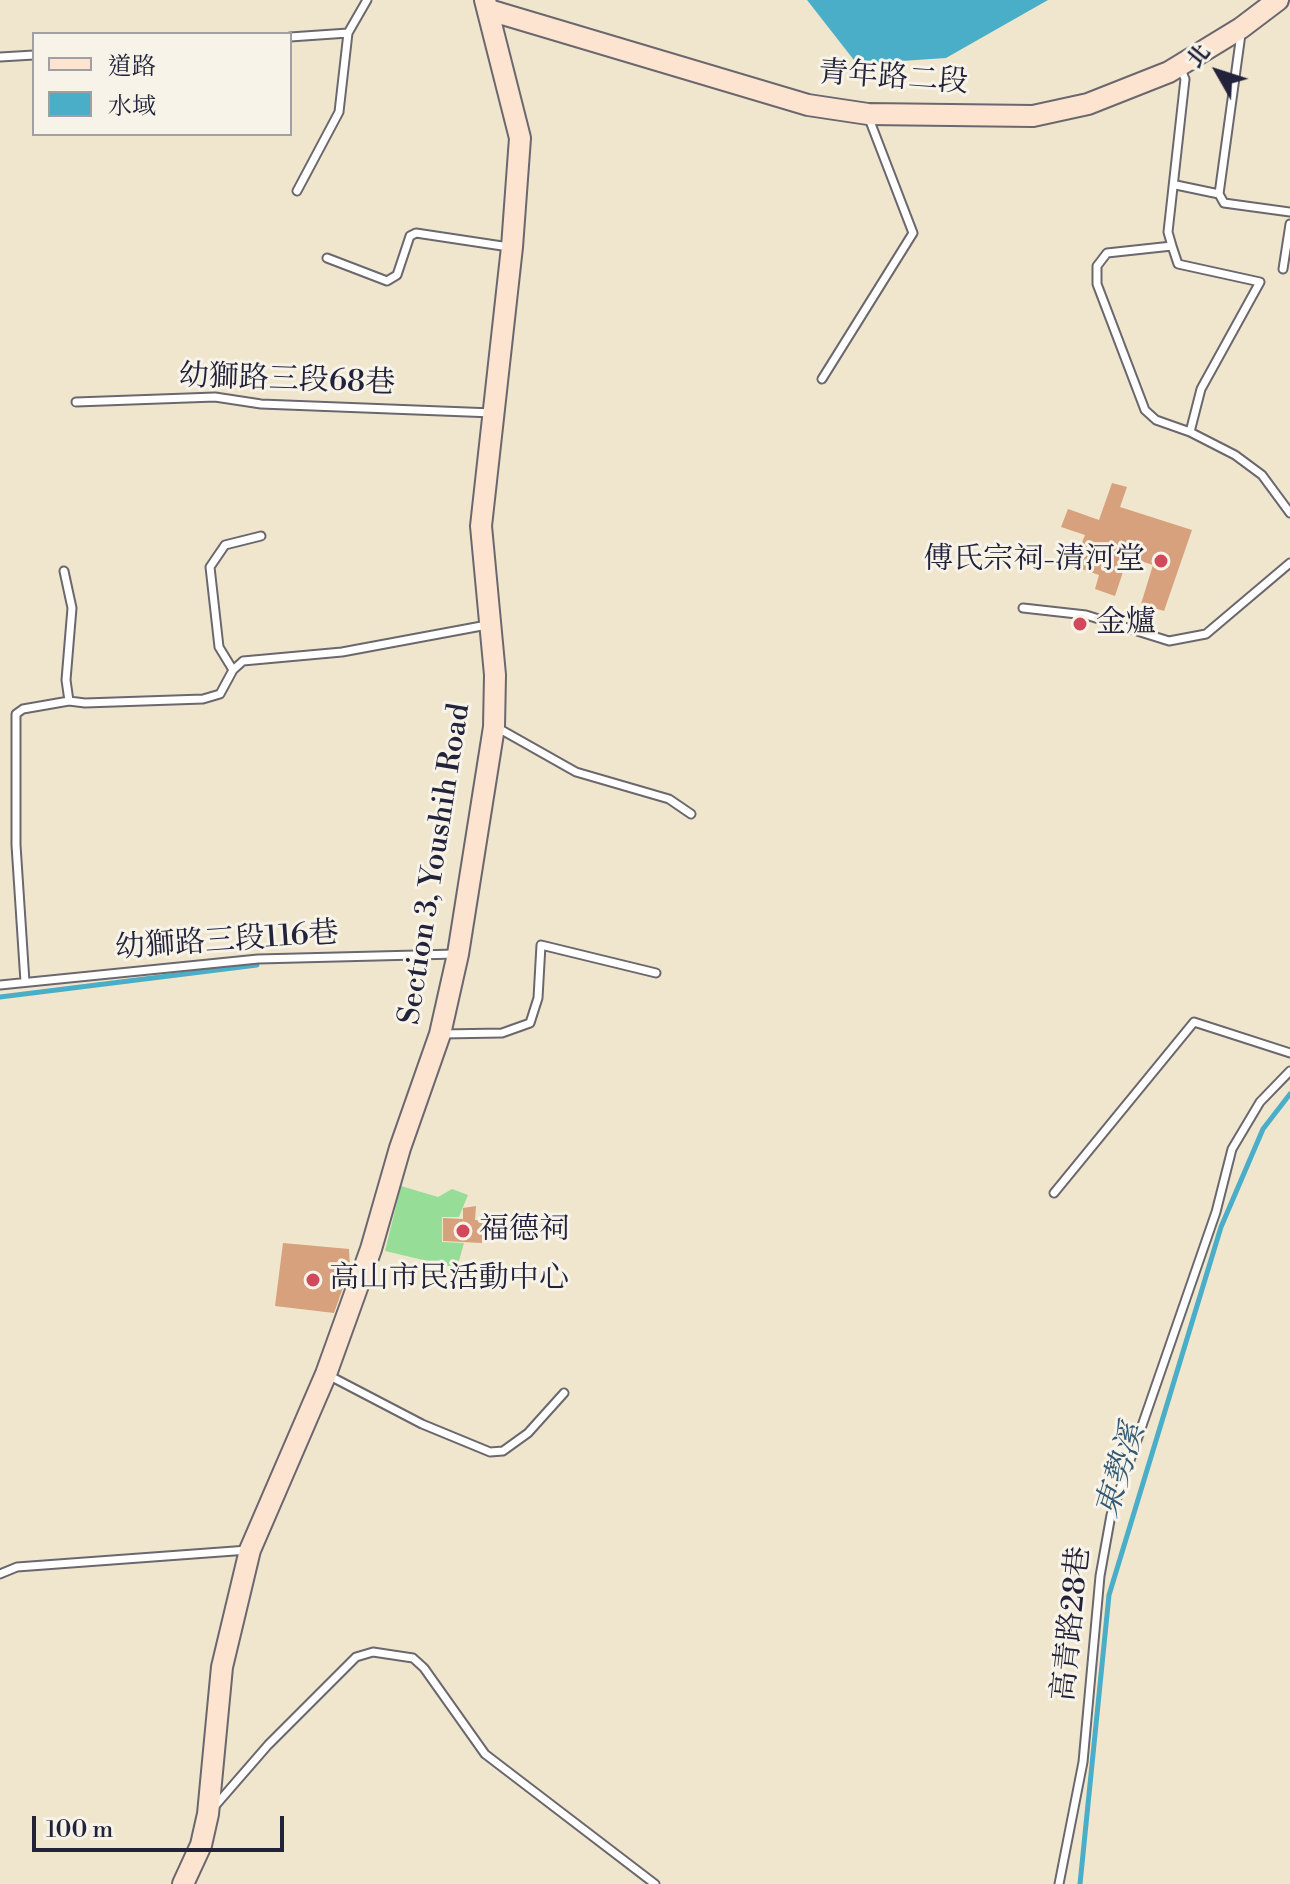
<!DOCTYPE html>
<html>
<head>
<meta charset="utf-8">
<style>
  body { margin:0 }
  #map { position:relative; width:1290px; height:1884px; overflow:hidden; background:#f0e6cd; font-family:"Libre Bodoni","Noto Serif TC",serif }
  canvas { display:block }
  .legend { position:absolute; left:32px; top:32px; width:260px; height:104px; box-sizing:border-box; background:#f7f3e8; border:2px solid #a29fa3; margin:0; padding:10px 14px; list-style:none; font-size:24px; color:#22223b }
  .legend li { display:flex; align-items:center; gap:16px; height:40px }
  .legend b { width:40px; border:2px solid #a29fa3 }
  .north { position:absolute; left:1178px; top:32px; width:80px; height:80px; -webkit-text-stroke:6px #f7f3e8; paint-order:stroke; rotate:309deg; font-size:22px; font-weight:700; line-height:32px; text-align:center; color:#22223b }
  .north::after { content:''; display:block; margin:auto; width:28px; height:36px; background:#22223b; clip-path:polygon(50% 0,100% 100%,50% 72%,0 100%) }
  .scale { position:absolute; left:32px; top:1816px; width:252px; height:36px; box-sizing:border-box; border:4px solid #22223b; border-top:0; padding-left:10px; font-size:24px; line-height:28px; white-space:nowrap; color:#22223b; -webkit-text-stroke:6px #f7f3e8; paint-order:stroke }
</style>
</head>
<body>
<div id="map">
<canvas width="1290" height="1884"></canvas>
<ul class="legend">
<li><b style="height:10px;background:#fde4d1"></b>道路</li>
<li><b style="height:22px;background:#4aaec9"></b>水域</li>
</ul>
<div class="north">北</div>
<div class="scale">100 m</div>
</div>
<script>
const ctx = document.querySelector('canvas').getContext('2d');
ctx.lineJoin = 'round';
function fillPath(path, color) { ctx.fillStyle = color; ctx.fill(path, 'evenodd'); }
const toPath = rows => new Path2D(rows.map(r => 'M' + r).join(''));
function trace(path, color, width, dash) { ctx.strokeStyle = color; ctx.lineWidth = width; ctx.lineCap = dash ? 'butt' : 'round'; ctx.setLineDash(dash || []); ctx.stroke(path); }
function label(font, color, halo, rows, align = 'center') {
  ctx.font = font + ' "Libre Bodoni","Noto Serif TC",serif'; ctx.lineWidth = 6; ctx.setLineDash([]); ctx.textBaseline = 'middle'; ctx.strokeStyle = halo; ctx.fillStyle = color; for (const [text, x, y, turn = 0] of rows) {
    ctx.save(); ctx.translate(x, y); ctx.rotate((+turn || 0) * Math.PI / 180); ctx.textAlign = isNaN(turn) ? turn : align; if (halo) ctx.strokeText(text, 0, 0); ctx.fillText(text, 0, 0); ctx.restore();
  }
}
fillPath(toPath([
  [401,1186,438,1197,452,1189,468,1195,459,1217,442,1217,442,1242,464,1243,457,1268,385,1251]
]), '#96dd97');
fillPath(toPath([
  [807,0,1048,0,946,58,857,64]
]), '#4aaec9');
trace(toPath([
  [0,997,257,965],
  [1080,1884,1109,1595,1221,1227,1263,1129,1290,1094]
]), '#4aaec9', 5);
fillPath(toPath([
  [1112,483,1127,487,1120,507,1192,530,1164,611,1141,604,1153,565,1128,557,1115,596,1095,589,1099,575,1073,566,1085,535,1061,527,1068,509,1099,520],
  [476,1206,475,1220,483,1220,482,1243,443,1241,443,1218,463,1219,463,1208],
  [283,1243,349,1249,350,1268,334,1313,275,1306]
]), '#d6a17c');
const lane = toPath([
  [290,37,348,33,367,0],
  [0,57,34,55],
  [1180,67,1185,79,1168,232,1172,246,1107,253,1097,266,1097,284,1145,410,1156,420,1190,432,1235,455,1262,475,1290,513],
  [1176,185,1219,194,1224,203,1290,212],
  [297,191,339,112,348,33],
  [1219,194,1241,34],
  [1172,246,1178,264,1260,282,1201,389,1190,432],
  [327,258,387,281,397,275,410,236,416,233,509,247],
  [1283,269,1290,224],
  [822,379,913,233,868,116],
  [76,402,215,397,261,404,493,413],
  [64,571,72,608,66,680,69,701,85,703,203,699,220,694,233,670,243,661,342,652,487,625],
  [1023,608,1086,615,1169,641,1206,634,1290,563],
  [233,670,219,647,210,567,225,545,261,536],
  [498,728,576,772,669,799,691,814],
  [25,982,16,845,16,714,23,709,69,701],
  [0,985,258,959,456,954],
  [442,1034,502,1033,530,1023,538,998,541,945,656,973],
  [1054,1193,1194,1022,1290,1053],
  [328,1375,422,1424,490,1452,503,1451,528,1433,564,1393],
  [0,1574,17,1567,248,1550],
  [215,1806,268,1745,356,1657,373,1652,413,1658,424,1668,485,1754,655,1884],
  [1059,1884,1083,1762,1100,1576,1111,1515,1216,1212,1232,1149,1260,1102,1290,1071]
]);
const secondary = toPath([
  [489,10,808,105,868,114,1033,116,1088,104,1169,72,1241,28,1278,0],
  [183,1884,201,1845,208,1814,222,1667,250,1550,326,1374,371,1249,400,1148,440,1034,458,954,494,727,495,675,481,526,512,247,520,138,485,0]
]);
trace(lane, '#6a676e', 11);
trace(secondary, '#6a676e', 24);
trace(lane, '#fff', 7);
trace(secondary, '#fde4d1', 20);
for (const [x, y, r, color] of [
  [1161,561,8,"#d1495b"],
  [1080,624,8,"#d1495b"],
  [463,1231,8,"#d1495b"],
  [313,1280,8,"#d1495b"]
]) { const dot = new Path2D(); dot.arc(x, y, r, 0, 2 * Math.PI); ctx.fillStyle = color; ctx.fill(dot); trace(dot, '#f7f3e8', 3); }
label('30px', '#22223b', '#f7f3e8', [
  ["青年路二段",893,79,4],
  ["幼獅路三段68巷",287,381,2],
  ["Section 3, Youshih Road",436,864,-81],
  ["幼獅路三段116巷",227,942,-4],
  ["高青路28巷",1073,1624,-84]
]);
label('30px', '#22223b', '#f7f3e8', [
  ["傅氏宗祠-清河堂",1145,561,"right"],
  ["金爐",1096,624],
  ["福德祠",479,1231],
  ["高山市民活動中心",329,1280]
], 'left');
label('italic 32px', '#325a74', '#f7f3e8', [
  ["東勢溪",1122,1471,-73]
]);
</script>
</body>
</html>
